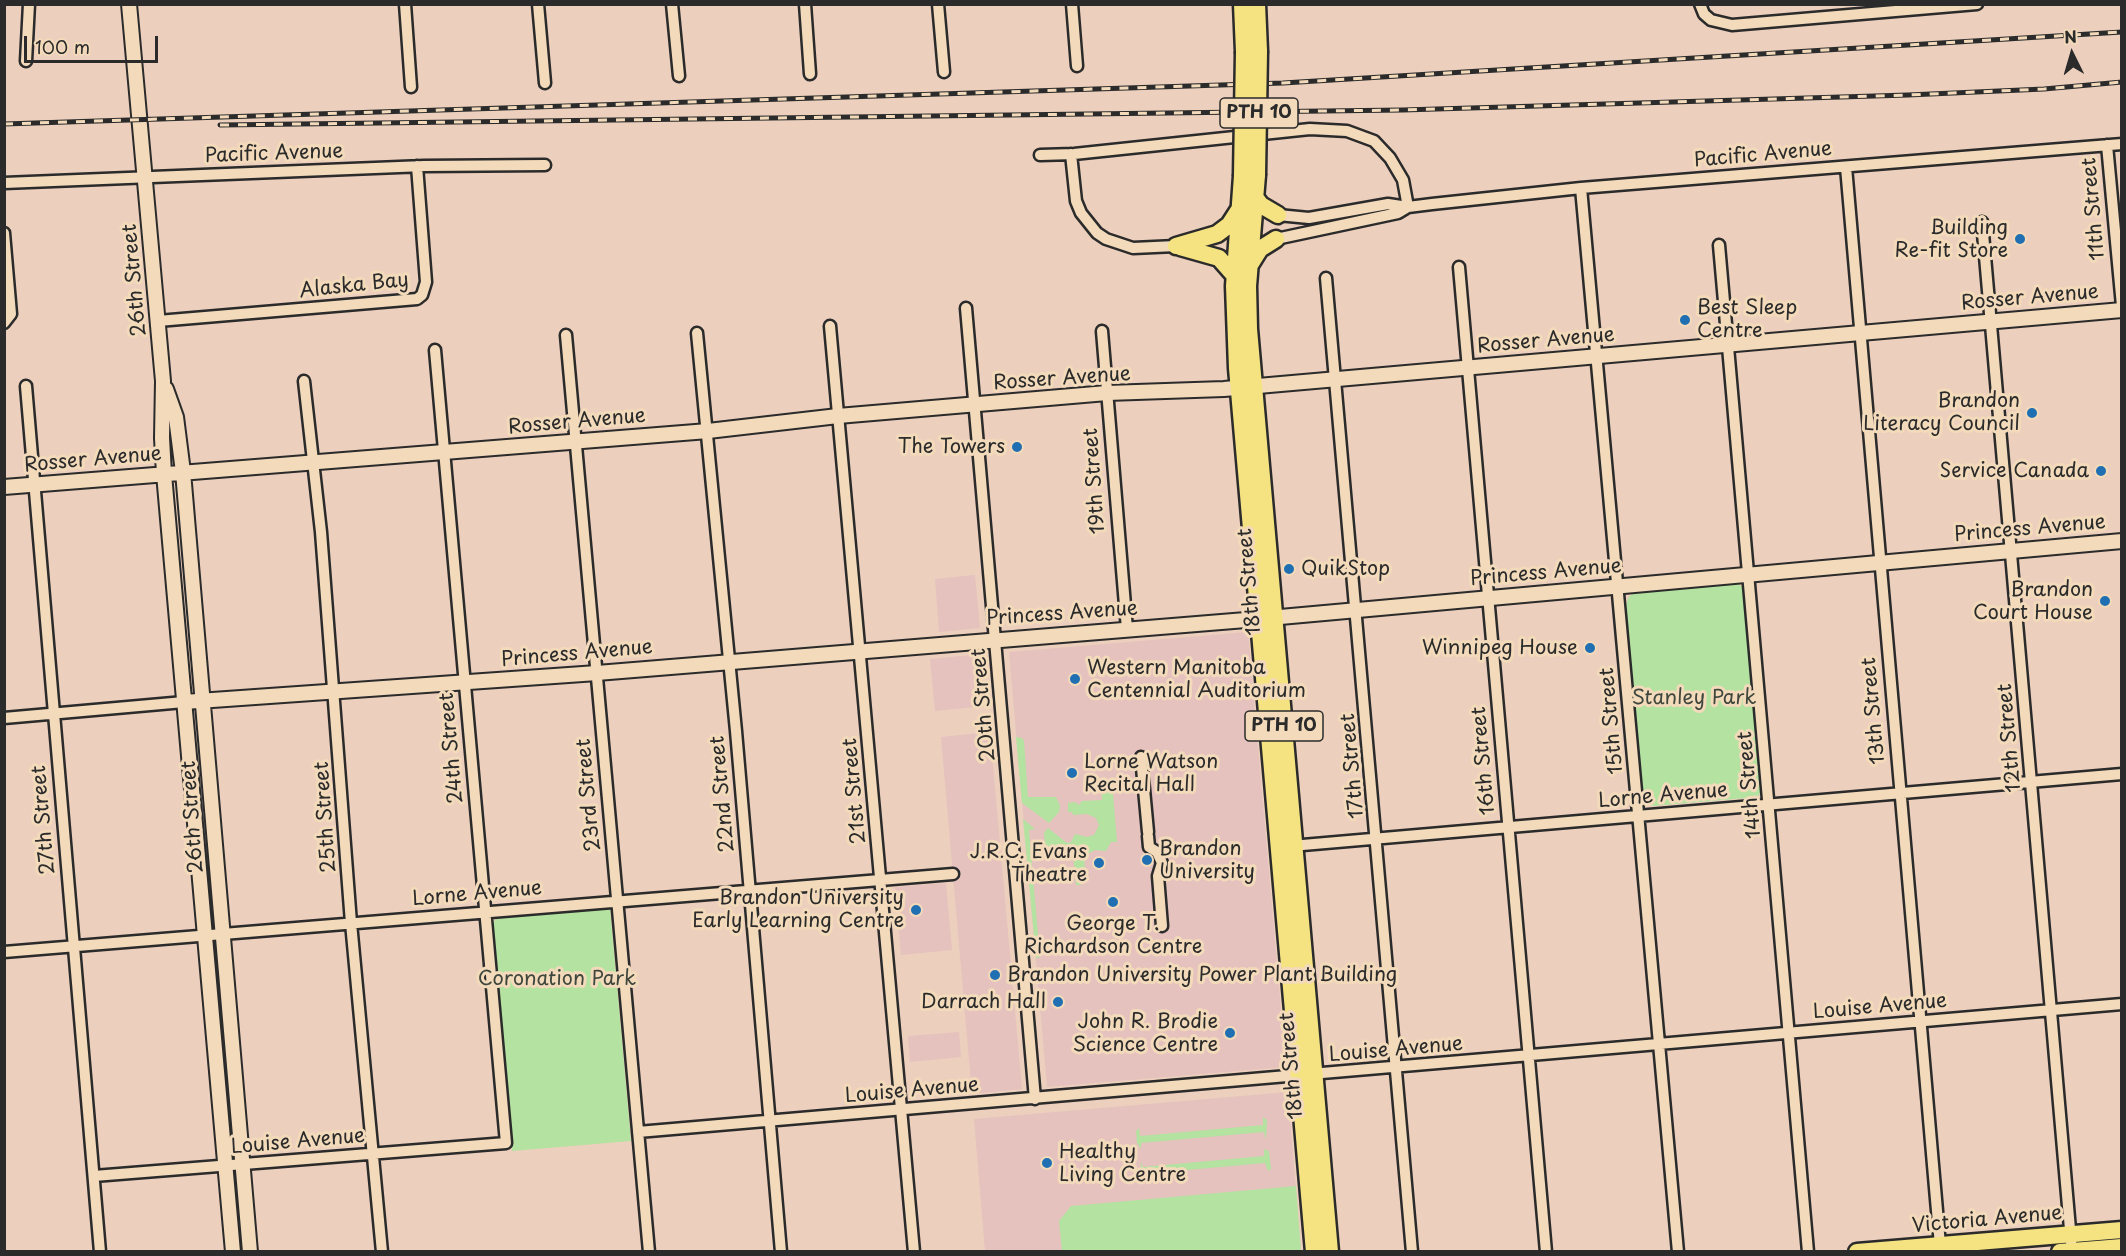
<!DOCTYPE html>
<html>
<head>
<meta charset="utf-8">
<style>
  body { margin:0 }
  #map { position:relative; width:2126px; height:1256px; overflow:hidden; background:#eccfbc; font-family:"Playpen Sans",sans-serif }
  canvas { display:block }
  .frame { position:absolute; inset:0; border:6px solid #2b2b2b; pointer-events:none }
  .north { position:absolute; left:2042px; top:24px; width:60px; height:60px; -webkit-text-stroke:4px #f2daba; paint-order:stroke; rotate:355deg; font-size:16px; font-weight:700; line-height:24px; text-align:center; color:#2b2b2b }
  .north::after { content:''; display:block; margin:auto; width:21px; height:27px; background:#2b2b2b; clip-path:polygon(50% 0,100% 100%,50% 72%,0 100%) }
  .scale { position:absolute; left:24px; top:36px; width:134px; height:27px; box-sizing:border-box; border:3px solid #2b2b2b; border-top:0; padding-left:8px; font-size:18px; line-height:21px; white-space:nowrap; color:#2b2b2b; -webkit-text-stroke:4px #f2daba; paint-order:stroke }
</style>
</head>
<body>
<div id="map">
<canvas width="2126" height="1256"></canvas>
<div class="frame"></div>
<div class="north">N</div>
<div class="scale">100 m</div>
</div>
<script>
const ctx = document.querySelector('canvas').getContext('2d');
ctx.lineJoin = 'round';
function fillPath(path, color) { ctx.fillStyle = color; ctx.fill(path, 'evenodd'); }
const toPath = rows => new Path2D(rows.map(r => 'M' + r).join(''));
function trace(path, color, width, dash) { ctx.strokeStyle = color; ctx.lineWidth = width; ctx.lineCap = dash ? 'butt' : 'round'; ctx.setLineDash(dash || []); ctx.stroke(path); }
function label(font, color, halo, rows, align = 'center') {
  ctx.font = font + ' "Playpen Sans",sans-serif'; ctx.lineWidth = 6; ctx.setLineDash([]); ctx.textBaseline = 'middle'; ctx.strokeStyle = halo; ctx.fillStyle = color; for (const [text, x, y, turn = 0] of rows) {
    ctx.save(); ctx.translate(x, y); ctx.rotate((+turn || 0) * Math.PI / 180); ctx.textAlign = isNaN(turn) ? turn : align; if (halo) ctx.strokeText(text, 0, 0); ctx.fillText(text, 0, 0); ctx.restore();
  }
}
fillPath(toPath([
  [975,575,980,628,939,632,935,579],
  [1248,632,1286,1067,1047,1087,1009,652],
  [982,654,987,706,935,711,930,659],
  [990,732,1022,1089,972,1094,941,737],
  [946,883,952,950,901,955,895,887],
  [959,1032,961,1057,910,1062,908,1036],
  [1288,1092,1301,1251,985,1251,974,1119]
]), '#e5c2be');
fillPath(toPath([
  [1737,584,1743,587,1761,790,1758,797,1653,806,1646,803,1643,798,1626,605,1628,598,1633,593],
  [1016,737,1022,738,1024,741,1028,797,1056,797,1060,806,1059,812,1049,823,1022,803],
  [1112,782,1117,842,1111,842,1106,851,1095,850,1088,854,1084,864,1088,873,1080,879,1081,885,1076,885,1073,854,1046,856,1044,833,1048,828,1067,843,1071,842,1075,834,1087,837,1094,835,1099,825,1096,818,1087,814,1073,815,1072,812,1068,812,1068,803,1075,802,1079,805,1082,801,1102,800,1101,783],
  [1023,819,1035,829,1029,830,1040,957,1036,958],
  [610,908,631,1141,512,1151,492,924,498,917],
  [1263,1117,1267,1120,1266,1140,1264,1132,1141,1143,1141,1149,1137,1143,1136,1131,1139,1128,1140,1136,1263,1125],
  [1264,1149,1269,1151,1271,1169,1268,1171,1265,1163,1143,1174,1143,1182,1140,1180,1141,1162,1143,1167,1264,1156],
  [1296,1186,1301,1251,1062,1251,1059,1221,1071,1206]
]), '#b3e2a1');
const street = toPath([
  [405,4,411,87],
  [538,4,545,83],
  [672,4,679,76],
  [805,4,810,74],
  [938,4,944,72],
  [1072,4,1077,66],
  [1700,4,1704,14,1711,20,1732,25,1977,4],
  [26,61,29,4],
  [2107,145,2122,306],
  [1071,154,1076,201,1081,213,1097,233,1106,239,1133,248,1176,246],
  [1040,155,1074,154,1310,129,1347,131,1374,141,1390,158,1403,180,1408,207],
  [1846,167,1940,1245],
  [4,183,424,166,545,165],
  [1581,188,1678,1252],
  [1278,215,1309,218,1388,204,1408,207],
  [1982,222,2072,1252],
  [4,233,11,314,4,323],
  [1276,239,1398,213,1408,207,1432,204,1581,188,2122,144],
  [1719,245,1808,1252],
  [1459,267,1546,1252],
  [1326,278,1412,1252],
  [966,308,1035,1099],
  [158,321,417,299,422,295,426,282,417,166],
  [830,326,914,1252],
  [1102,331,1127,629],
  [697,333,736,731,781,1252],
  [566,335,649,1252],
  [304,381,321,532,351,923,382,1252],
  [26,386,100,1252],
  [4,718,184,702],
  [1141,757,1148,832],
  [1148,836,1149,847,1157,852,1162,863,1158,876,1162,926],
  [1291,846,2122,774],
  [4,952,953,874],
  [638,1132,2122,1004],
  [94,1176,506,1143,435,350]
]);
const secondary = toPath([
  [129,4,163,381,162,438,164,474,233,1252],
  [166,389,176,417,183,472,250,1252],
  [4,487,708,431,838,416,1107,393,1224,389,2122,310],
  [184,702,597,673,1258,619,2122,541]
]);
const primary = toPath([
  [1242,4,1244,52],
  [1257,4,1259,51],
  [1257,175,1248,286,1249,329,1330,1252],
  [1242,176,1234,286,1237,368,1314,1252],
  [1255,197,1261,205,1278,215],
  [1176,246,1217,234,1229,225,1238,211],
  [1180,247,1219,258,1234,275],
  [1250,265,1260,249,1276,239],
  [1857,1252,2122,1230],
  [2060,1252,2122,1247]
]);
trace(street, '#2b2b2b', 15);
trace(secondary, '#2b2b2b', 18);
trace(primary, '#2b2b2b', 21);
trace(street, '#f2daba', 10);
trace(secondary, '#f2daba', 14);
trace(primary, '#f5e382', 16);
const rail = toPath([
  [4,124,1283,83,2122,32],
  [220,125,1403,110,1908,95,2044,89,2122,82]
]);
trace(rail, '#2b2b2b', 5);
trace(rail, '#f2daba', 3, [9]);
const primaryBridge = toPath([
  [1257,175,1259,51],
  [1242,176,1244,52]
]);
trace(primaryBridge, '#2b2b2b', 21, []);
trace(primaryBridge, '#f5e382', 16);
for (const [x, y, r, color] of [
  [2020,239,6,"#1f6fb2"],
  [1685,320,6,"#1f6fb2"],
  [2032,413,6,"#1f6fb2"],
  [1017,447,6,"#1f6fb2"],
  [2101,471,6,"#1f6fb2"],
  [1289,569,6,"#1f6fb2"],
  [2105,601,6,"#1f6fb2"],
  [1590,648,6,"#1f6fb2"],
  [1075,679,6,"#1f6fb2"],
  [1072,773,6,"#1f6fb2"],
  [1147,860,6,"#1f6fb2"],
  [1099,863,6,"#1f6fb2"],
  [1113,902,6,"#1f6fb2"],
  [916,910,6,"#1f6fb2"],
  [995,975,6,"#1f6fb2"],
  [1058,1002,6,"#1f6fb2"],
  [1230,1033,6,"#1f6fb2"],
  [1047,1163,6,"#1f6fb2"]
]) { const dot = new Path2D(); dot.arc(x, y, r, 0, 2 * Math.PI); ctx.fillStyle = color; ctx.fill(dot); trace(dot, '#f2daba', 2); }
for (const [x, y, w] of [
  [1259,113,78],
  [1284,726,78]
]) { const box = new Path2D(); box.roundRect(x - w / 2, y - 15, w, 30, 4.5); ctx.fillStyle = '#f2daba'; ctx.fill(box); trace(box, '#2b2b2b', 1.5); }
label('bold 18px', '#2b2b2b', null, [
  ["PTH 10",1259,113],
  ["PTH 10",1284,726]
]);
label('20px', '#2b2b2b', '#f2daba', [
  ["Pacific Avenue",274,154,-2],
  ["Pacific Avenue",1763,155,-5],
  ["11th Street",2094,209,-95],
  ["26th Street",135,280,-95],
  ["Alaska Bay",354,286,-6],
  ["Rosser Avenue",2030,298,-5],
  ["Rosser Avenue",1546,341,-5],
  ["Rosser Avenue",1062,379,-4],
  ["Rosser Avenue",577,422,-5],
  ["Rosser Avenue",93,460,-5],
  ["19th Street",1095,481,-94],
  ["Princess Avenue",2030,529,-5],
  ["Princess Avenue",1546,573,-5],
  ["18th Street",1250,582,-95],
  ["Princess Avenue",1062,614,-4],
  ["Princess Avenue",577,654,-5],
  ["20th Street",984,705,-95],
  ["13th Street",1874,711,-95],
  ["15th Street",1612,721,-95],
  ["12th Street",2010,738,-95],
  ["24th Street",452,748,-95],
  ["16th Street",1484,761,-95],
  ["17th Street",1353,766,-95],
  ["14th Street",1750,785,-95],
  ["21st Street",855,791,-95],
  ["22nd Street",723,794,-95],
  ["23rd Street",589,795,-95],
  ["Lorne Avenue",1663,796,-5],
  ["26th Street",193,817,-94],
  ["25th Street",326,817,-94],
  ["27th Street",44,820,-95],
  ["Lorne Avenue",477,894,-5],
  ["Louise Avenue",1880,1007,-5],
  ["Louise Avenue",1396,1050,-5],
  ["18th Street",1292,1066,-95],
  ["Louise Avenue",912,1091,-5],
  ["Louise Avenue",298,1142,-5],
  ["Victoria Avenue",1987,1220,-5]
]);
label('20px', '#2b2b2b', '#f2daba', [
  ["Building",2008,228],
  ["Re-fit Store",2008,251],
  ["Best Sleep",1697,308,"left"],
  ["Centre",1697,331,"left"],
  ["Brandon",2020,401],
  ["Literacy Council",2020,424],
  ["The Towers",1005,447],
  ["Service Canada",2089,471],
  ["QuikStop",1301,569,"left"],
  ["Brandon",2093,590],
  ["Court House",2093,613],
  ["Winnipeg House",1578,648],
  ["Western Manitoba",1087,668,"left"],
  ["Centennial Auditorium",1087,691,"left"],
  ["Lorne Watson",1084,762,"left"],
  ["Recital Hall",1084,785,"left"],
  ["Brandon",1159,849,"left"],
  ["University",1159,872,"left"],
  ["J.R.C. Evans",1087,852],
  ["Theatre",1087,875],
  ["Brandon University",904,898],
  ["Early Learning Centre",904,921],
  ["George T.",1113,924,"center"],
  ["Richardson Centre",1113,947,"center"],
  ["Brandon University Power Plant Building",1007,975,"left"],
  ["Darrach Hall",1046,1002],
  ["John R. Brodie",1218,1022],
  ["Science Centre",1218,1045],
  ["Healthy",1059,1152,"left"],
  ["Living Centre",1059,1175,"left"]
], 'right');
label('20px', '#3f463d', '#f2daba', [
  ["Stanley Park",1694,698],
  ["Coronation Park",557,979]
]);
</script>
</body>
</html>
